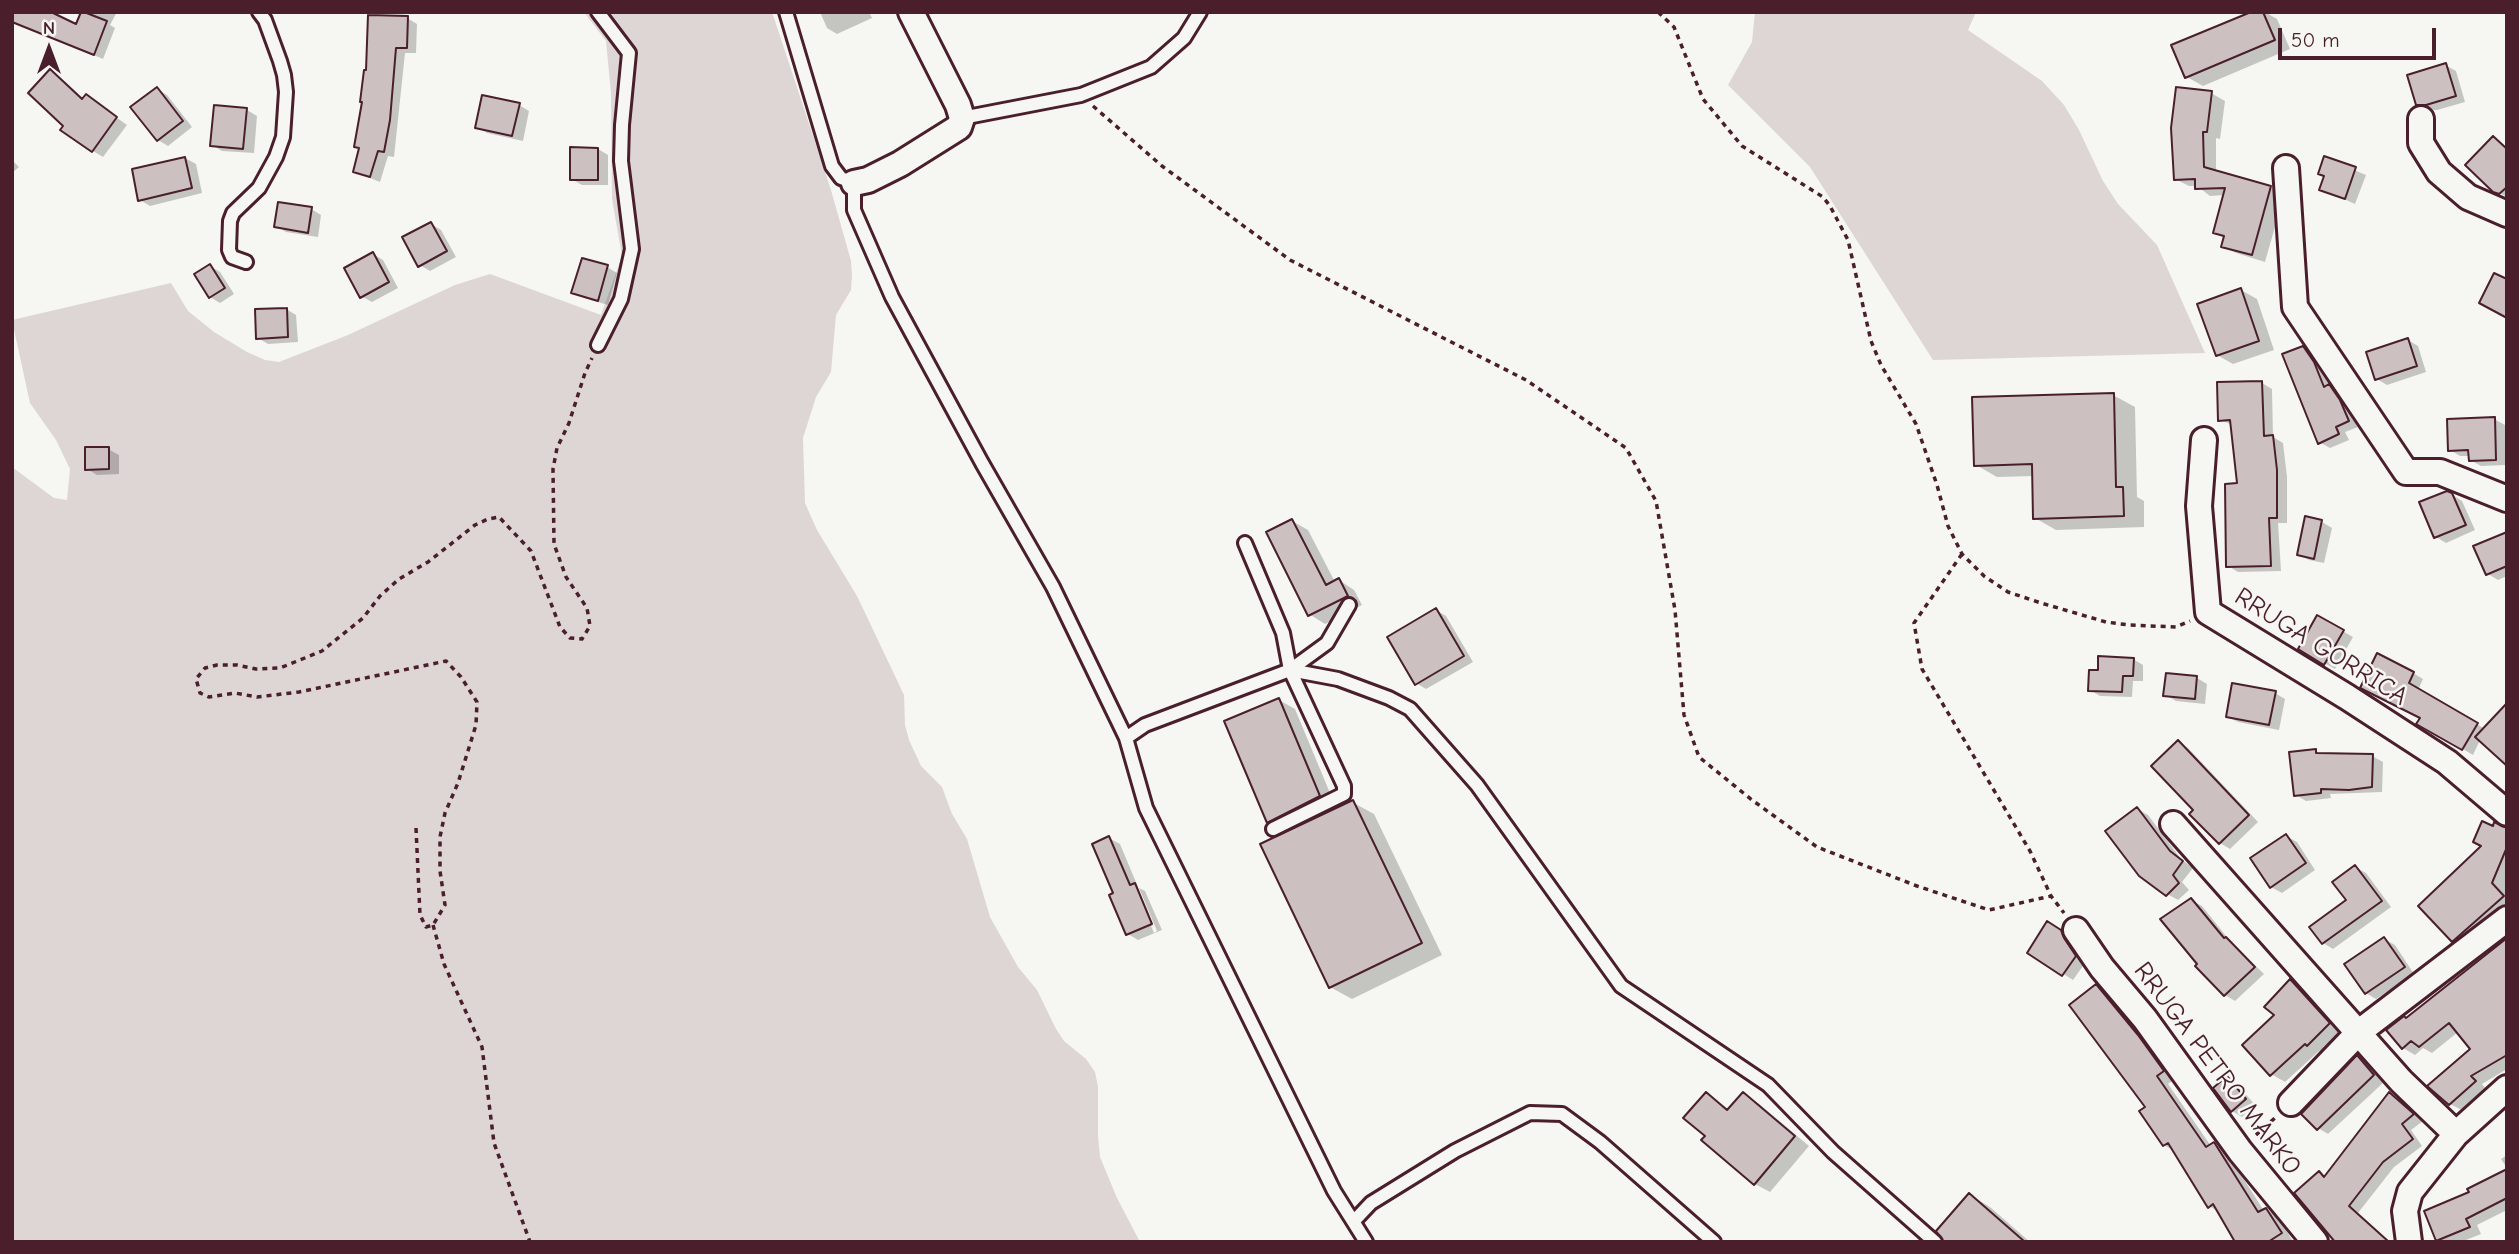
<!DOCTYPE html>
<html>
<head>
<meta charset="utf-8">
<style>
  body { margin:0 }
  #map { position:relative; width:2519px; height:1254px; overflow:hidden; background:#f6f6f2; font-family:"Comic Neue",sans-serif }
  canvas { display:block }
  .frame { position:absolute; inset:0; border:14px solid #4a1f2b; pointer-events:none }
  .north { position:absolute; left:14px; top:14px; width:70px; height:70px; -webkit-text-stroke:5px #f6f6f2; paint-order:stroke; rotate:0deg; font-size:19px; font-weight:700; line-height:28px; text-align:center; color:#4a1f2b }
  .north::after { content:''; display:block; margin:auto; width:24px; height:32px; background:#4a1f2b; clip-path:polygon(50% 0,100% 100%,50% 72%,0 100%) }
  .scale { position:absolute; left:2278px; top:28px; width:158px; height:32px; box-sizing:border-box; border:4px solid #4a1f2b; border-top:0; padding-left:9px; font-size:21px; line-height:24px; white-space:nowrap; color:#4a1f2b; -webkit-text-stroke:5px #f6f6f2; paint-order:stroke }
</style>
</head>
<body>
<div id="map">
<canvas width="2519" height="1254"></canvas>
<div class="frame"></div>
<div class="north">N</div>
<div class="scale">50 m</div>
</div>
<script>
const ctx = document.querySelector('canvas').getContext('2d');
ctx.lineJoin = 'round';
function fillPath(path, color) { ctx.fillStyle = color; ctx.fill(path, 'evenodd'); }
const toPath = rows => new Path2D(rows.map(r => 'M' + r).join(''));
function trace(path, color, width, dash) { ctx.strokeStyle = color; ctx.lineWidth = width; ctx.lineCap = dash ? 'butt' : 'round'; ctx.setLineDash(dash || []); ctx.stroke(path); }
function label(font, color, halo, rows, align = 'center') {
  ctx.font = font + ' "Comic Neue",sans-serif'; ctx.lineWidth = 5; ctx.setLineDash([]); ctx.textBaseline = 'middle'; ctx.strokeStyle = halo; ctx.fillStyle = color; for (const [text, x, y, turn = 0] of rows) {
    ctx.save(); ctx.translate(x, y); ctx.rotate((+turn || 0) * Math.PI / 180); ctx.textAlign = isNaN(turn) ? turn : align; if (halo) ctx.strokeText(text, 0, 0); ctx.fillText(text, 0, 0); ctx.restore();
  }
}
fillPath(toPath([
  [584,12,772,12,831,190,851,261,852,275,851,290,836,315,831,372,816,397,803,438,805,503,817,530,857,596,904,695,905,725,909,740,921,766,942,787,952,814,967,839,990,917,1018,967,1037,990,1056,1029,1064,1041,1086,1059,1095,1072,1098,1087,1098,1136,1100,1157,1117,1198,1140,1242,12,1242,12,467,54,498,67,500,70,469,56,440,30,403,12,320,171,283,188,311,214,332,247,352,265,360,279,362,348,335,455,285,490,274,601,315,622,256,612,199,611,93,606,41],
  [1755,12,1976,12,1968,30,2042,81,2064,105,2079,130,2103,181,2118,204,2157,245,2205,353,1933,360,1810,167,1728,85,1752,42]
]), '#ddd6d5');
fillPath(toPath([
  [82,12,117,12,110,25,115,28,103,59,18,23,75,26],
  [820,12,869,12,872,18,837,34,827,28],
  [2255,12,2265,12,2277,19,2290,49,2203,86,2187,77],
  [407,18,417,24,416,53,405,53,394,157,388,156,380,182,355,172,361,149,356,146],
  [2445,65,2456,71,2465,102,2437,110,2428,110,2417,104],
  [51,72,61,78,84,99,96,103,127,125,103,157,93,151,66,125],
  [157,89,167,95,192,127,168,146,158,140],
  [2211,93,2225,101,2220,139,2216,138,2216,173,2270,187,2284,195,2265,262,2236,253,2223,246,2225,238,2215,232,2225,195,2210,196,2197,186,2189,186,2175,179],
  [519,105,529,111,523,141,487,133,477,127],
  [247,110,257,116,254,153,222,151,212,145],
  [2493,138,2507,147,2507,197,2494,190],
  [598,149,608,155,608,185,582,185,571,179],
  [185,158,196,164,202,193,150,206,140,200],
  [2325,158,2366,175,2355,204,2321,189,2326,177],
  [12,160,19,167,12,173],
  [311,209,321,215,318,237,286,232,276,226],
  [431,224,441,230,456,257,430,271,420,265],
  [373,254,383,260,398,288,372,302,361,296],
  [210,266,220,272,234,294,220,303,210,297],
  [607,267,617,273,608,305,584,298,574,292],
  [2241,290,2257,299,2274,350,2233,364,2217,355],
  [286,309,296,315,298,342,268,344,258,338],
  [2408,340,2418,346,2426,372,2387,385,2377,379],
  [2303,348,2314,354,2324,369,2331,387,2339,392,2350,408,2358,427,2345,432,2349,440,2330,448,2319,442],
  [2262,383,2272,389,2273,437,2283,443,2287,477,2287,523,2278,523,2281,571,2238,572,2228,566,2239,485,2233,425,2220,420],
  [2113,395,2135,407,2137,497,2144,501,2144,527,2056,530,2035,518,2034,476,1997,477,1976,465],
  [2494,419,2505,425,2506,465,2481,466,2470,460,2470,456,2460,456,2450,450],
  [108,449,119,455,119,474,97,475,87,469],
  [2451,494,2462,501,2475,530,2446,543,2436,537],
  [2307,519,2322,522,2332,528,2324,563,2309,560,2299,554],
  [1292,521,1308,530,1335,582,1339,580,1354,590,1362,605,1325,624,1309,614],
  [2507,537,2507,576,2498,580,2488,574],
  [1436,610,1446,616,1473,662,1426,689,1416,683],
  [2318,617,2353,637,2335,669,2300,649],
  [2133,659,2143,665,2143,681,2133,681,2132,697,2100,696,2090,690,2099,672],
  [2413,673,2423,679,2418,690,2485,729,2473,755,2419,723,2422,718,2372,693],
  [2167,675,2197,678,2207,684,2205,704,2176,701,2165,695],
  [2275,693,2285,699,2279,730,2238,722,2228,717],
  [1279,700,1295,709,1335,805,1284,831,1269,822],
  [2178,742,2188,748,2258,822,2230,849,2220,843,2196,810],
  [2316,751,2322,754,2372,756,2383,762,2382,792,2330,794,2331,798,2306,801,2296,795],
  [1352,802,1374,814,1442,955,1352,999,1330,987],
  [2137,809,2148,815,2181,859,2193,868,2182,882,2189,890,2178,900,2167,894],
  [2494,828,2507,829,2507,914,2468,949,2453,941,2483,846],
  [2286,836,2297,842,2315,870,2282,893,2271,887],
  [1109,838,1120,844,1138,887,1135,887,1154,933,1157,931,1139,888,1145,891,1162,930,1138,940,1128,934,1115,894],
  [2355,867,2366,873,2391,907,2333,949,2323,943,2348,900],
  [2191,900,2202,906,2230,941,2264,974,2235,1001,2225,995,2199,964],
  [2058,929,2071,938,2085,963,2073,980,2029,952],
  [2384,939,2395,945,2414,974,2376,999,2366,993],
  [2507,941,2507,1069,2482,1084,2486,1089,2462,1110,2450,1104,2472,1049,2458,1032,2432,1053,2423,1048,2415,1055,2403,1048,2389,1031,2407,1020],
  [2291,981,2304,989,2342,1031,2322,1053,2319,1051,2285,1082,2271,1074,2276,1015],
  [2096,986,2108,993,2150,1043,2175,1079,2168,1084,2211,1146,2214,1144,2226,1151,2264,1211,2266,1210,2278,1216,2292,1240,2237,1242,2219,1212,2209,1206,2176,1152,2164,1145],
  [2358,1057,2368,1063,2384,1082,2328,1134,2318,1128],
  [2227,1078,2237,1084,2255,1105,2242,1117,2232,1111],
  [1707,1094,1730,1110,1743,1094,1758,1103,1809,1146,1770,1192,1755,1184],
  [2389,1095,2423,1121,2411,1130,2422,1146,2394,1167,2358,1213,2389,1241,2338,1242,2319,1173,2326,1177],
  [2507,1155,2507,1168,2501,1159],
  [2507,1171,2507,1210,2477,1225,2481,1234,2461,1242,2441,1242,2437,1240,2472,1193],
  [1970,1195,1990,1207,2030,1242,1946,1242]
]), '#0003');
const building = toPath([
  [12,12,51,12,76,24,81,12,84,12,107,21,94,55,12,22,12,12],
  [2251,12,2263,12,2275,40,2185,78,2171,45,2251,12],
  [368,15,408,16,407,48,396,48,390,120,384,152,378,151,370,177,353,172,359,148,354,147,362,102,360,102,364,70,366,70,368,15],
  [2446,63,2456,96,2426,105,2416,105,2407,75,2446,63],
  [50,69,82,99,86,94,117,117,92,152,60,130,63,126,28,93,50,69],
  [157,87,183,121,157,141,130,107,157,87],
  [2176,87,2212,91,2207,132,2203,132,2204,167,2271,186,2252,255,2221,247,2224,236,2213,233,2225,188,2195,189,2195,179,2174,180,2171,128,2176,87],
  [482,95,520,103,512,136,475,128,482,95],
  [214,105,247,108,243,149,210,146,214,105],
  [2493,136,2507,149,2507,187,2499,194,2493,192,2465,165,2493,136],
  [570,147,598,148,598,180,570,180,570,147],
  [2324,156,2356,167,2345,199,2319,190,2324,176,2318,174,2324,156],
  [185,157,192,188,138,201,132,169,185,157],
  [278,202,312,207,308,233,274,227,278,202],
  [431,222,447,251,418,267,402,237,431,222],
  [373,252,389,282,360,298,344,268,373,252],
  [582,258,608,265,598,301,571,293,582,258],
  [210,264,225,288,209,298,194,274,210,264],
  [2494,273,2507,279,2507,318,2479,303,2494,273],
  [2241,288,2259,341,2216,356,2197,304,2241,288],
  [287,308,288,337,256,339,255,309,287,308],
  [2408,338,2417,366,2375,380,2366,352,2408,338],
  [2303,346,2314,362,2324,387,2329,384,2340,400,2349,421,2336,427,2339,434,2318,444,2282,354,2303,346],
  [2262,381,2264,436,2273,435,2277,470,2277,518,2269,518,2271,566,2226,567,2225,484,2237,483,2230,420,2218,421,2217,382,2262,381],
  [2114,393,2116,487,2123,487,2124,516,2033,519,2032,464,1974,466,1972,397,2114,393],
  [2495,417,2496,460,2469,461,2468,450,2448,451,2447,419,2495,417],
  [85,447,109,447,109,469,85,470,85,447],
  [2447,491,2452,493,2466,525,2434,538,2419,502,2447,491],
  [2305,516,2322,520,2314,559,2297,555,2305,516],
  [1292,519,1326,585,1339,578,1348,596,1308,616,1266,532,1292,519],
  [2507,532,2507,566,2486,575,2473,546,2507,532],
  [1436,608,1464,656,1415,685,1387,637,1436,608],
  [2317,615,2344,630,2324,665,2298,649,2317,615],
  [2377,653,2414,672,2409,683,2478,723,2462,750,2416,724,2420,718,2360,688,2377,653],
  [2098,656,2134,658,2133,676,2123,676,2122,692,2088,691,2089,670,2098,670,2098,656],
  [2166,673,2197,676,2195,699,2163,696,2166,673],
  [2232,683,2276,691,2269,725,2226,717,2232,683],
  [1279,698,1320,796,1267,823,1224,721,1279,698],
  [2507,703,2507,766,2475,737,2507,703],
  [2178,740,2249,815,2219,844,2189,814,2193,810,2151,766,2178,740],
  [2316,749,2316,753,2373,754,2372,787,2349,790,2321,789,2321,793,2294,796,2289,752,2316,749],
  [1353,800,1422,943,1329,988,1260,844,1353,800],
  [2137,807,2170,851,2183,861,2173,875,2179,883,2166,896,2139,876,2105,831,2137,807],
  [2482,821,2493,826,2494,822,2507,828,2507,847,2492,883,2504,896,2452,942,2418,906,2481,846,2473,842,2482,821],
  [2286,834,2306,863,2270,888,2250,858,2286,834],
  [1109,836,1130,885,1135,883,1152,924,1126,935,1109,895,1113,893,1092,844,1109,836],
  [2355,865,2382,901,2322,944,2309,927,2346,900,2332,882,2355,865],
  [2191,898,2224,938,2226,937,2255,967,2224,996,2195,966,2197,964,2160,919,2191,898],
  [2047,921,2061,930,2064,938,2076,956,2062,976,2027,953,2047,921],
  [2384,937,2405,967,2365,994,2344,964,2384,937],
  [2507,938,2507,1055,2471,1076,2476,1081,2449,1105,2427,1086,2470,1049,2449,1023,2419,1047,2411,1041,2402,1049,2386,1030,2404,1016,2406,1018,2507,938],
  [2290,979,2330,1023,2307,1046,2305,1044,2270,1076,2242,1045,2274,1015,2264,1007,2290,979],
  [2096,984,2138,1035,2164,1071,2157,1076,2206,1147,2214,1142,2258,1212,2266,1208,2282,1233,2268,1242,2235,1242,2213,1204,2208,1208,2168,1143,2163,1146,2139,1111,2145,1107,2069,1005,2096,984],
  [2357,1055,2374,1075,2317,1130,2301,1114,2357,1055],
  [2227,1076,2246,1099,2231,1112,2213,1088,2227,1076],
  [1706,1092,1727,1110,1743,1092,1795,1136,1754,1185,1701,1140,1705,1136,1683,1118,1706,1092],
  [2389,1092,2414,1114,2402,1124,2413,1139,2383,1162,2349,1206,2389,1242,2335,1242,2294,1193,2319,1171,2324,1177,2389,1092],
  [2507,1169,2507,1198,2466,1219,2470,1227,2436,1241,2424,1211,2469,1192,2467,1189,2507,1169],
  [1969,1193,2025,1242,1944,1242,1936,1231,1969,1193]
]);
fillPath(building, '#ccc1c0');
trace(building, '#4a1f2b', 2);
const lane = toPath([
  [598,12,629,53,622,125,621,161,632,249,621,299,598,345],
  [786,12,832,166,841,178,854,183,854,210,892,297,982,463,1053,587,1126,738,1146,808,1334,1191,1366,1242],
  [962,118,1081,95,1151,67,1184,38,1200,12],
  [246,262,232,257,229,250,230,221,233,213,259,188,276,157,283,137,286,92,284,75,280,61,265,20,259,12],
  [1245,543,1283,633,1290,670,1344,786,1344,794,1273,829],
  [1290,670,1327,643,1349,605],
  [1126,738,1145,725,1290,670,1338,679,1389,698,1410,709,1477,785,1621,986,1768,1085,1833,1152,1935,1242],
  [1354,1221,1371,1203,1455,1151,1530,1113,1562,1114,1600,1142,1714,1242]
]);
const street = toPath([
  [2421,119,2421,143,2439,172,2468,197,2507,214],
  [2286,168,2295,307,2406,472,2440,472,2507,499],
  [854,183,868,180,900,164,959,127,962,118,958,105,911,12],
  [2204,440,2199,506,2208,612,2347,697,2447,762,2507,813],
  [2173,824,2401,1081,2456,1134],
  [2076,930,2102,968,2145,1019,2240,1151,2315,1242],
  [2291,1103,2359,1032,2507,919],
  [2409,1242,2405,1211,2410,1192,2456,1134,2507,1088]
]);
trace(lane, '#4a1f2b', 18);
trace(street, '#4a1f2b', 30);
trace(toPath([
  [1658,12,1674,27,1703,99,1742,146,1823,197,1830,206,1848,240,1871,341,1881,365,1916,424,1937,485,1948,526,1962,554,1984,576,2008,592,2041,603,2106,622,2129,625,2176,627,2190,621],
  [1093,106,1162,166,1290,260,1526,380,1626,448,1656,501,1675,610,1684,715,1699,757,1752,800,1817,847,1917,886,1989,910,2051,896],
  [1962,554,1914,623,1922,669,2030,851,2051,896,2064,913],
  [416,828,420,915,426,927,433,925,445,905,440,871,440,837,445,813,458,783,476,725,477,702,461,677,446,661,299,692,257,697,235,693,209,697,200,693,196,679,205,668,217,665,237,665,256,669,280,668,322,651,363,618,380,596,399,579,428,562,475,525,488,519,499,517,531,551,560,627,570,638,582,639,590,626,587,608,566,577,554,544,553,469,557,448,569,423,585,373,592,358],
  [433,925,444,964,482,1047,494,1143,530,1242],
  [2256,1135,2276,1117]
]), '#4a1f2b', 3.5, [5, 5]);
trace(lane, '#f6f6f2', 12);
trace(street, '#f6f6f2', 24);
label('26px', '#4a1f2b', '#f6f6f2', [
  ["RRUGA GORRICA",2321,647,32],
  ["RRUGA PETRO MARKO",2217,1069,53]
]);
</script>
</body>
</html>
